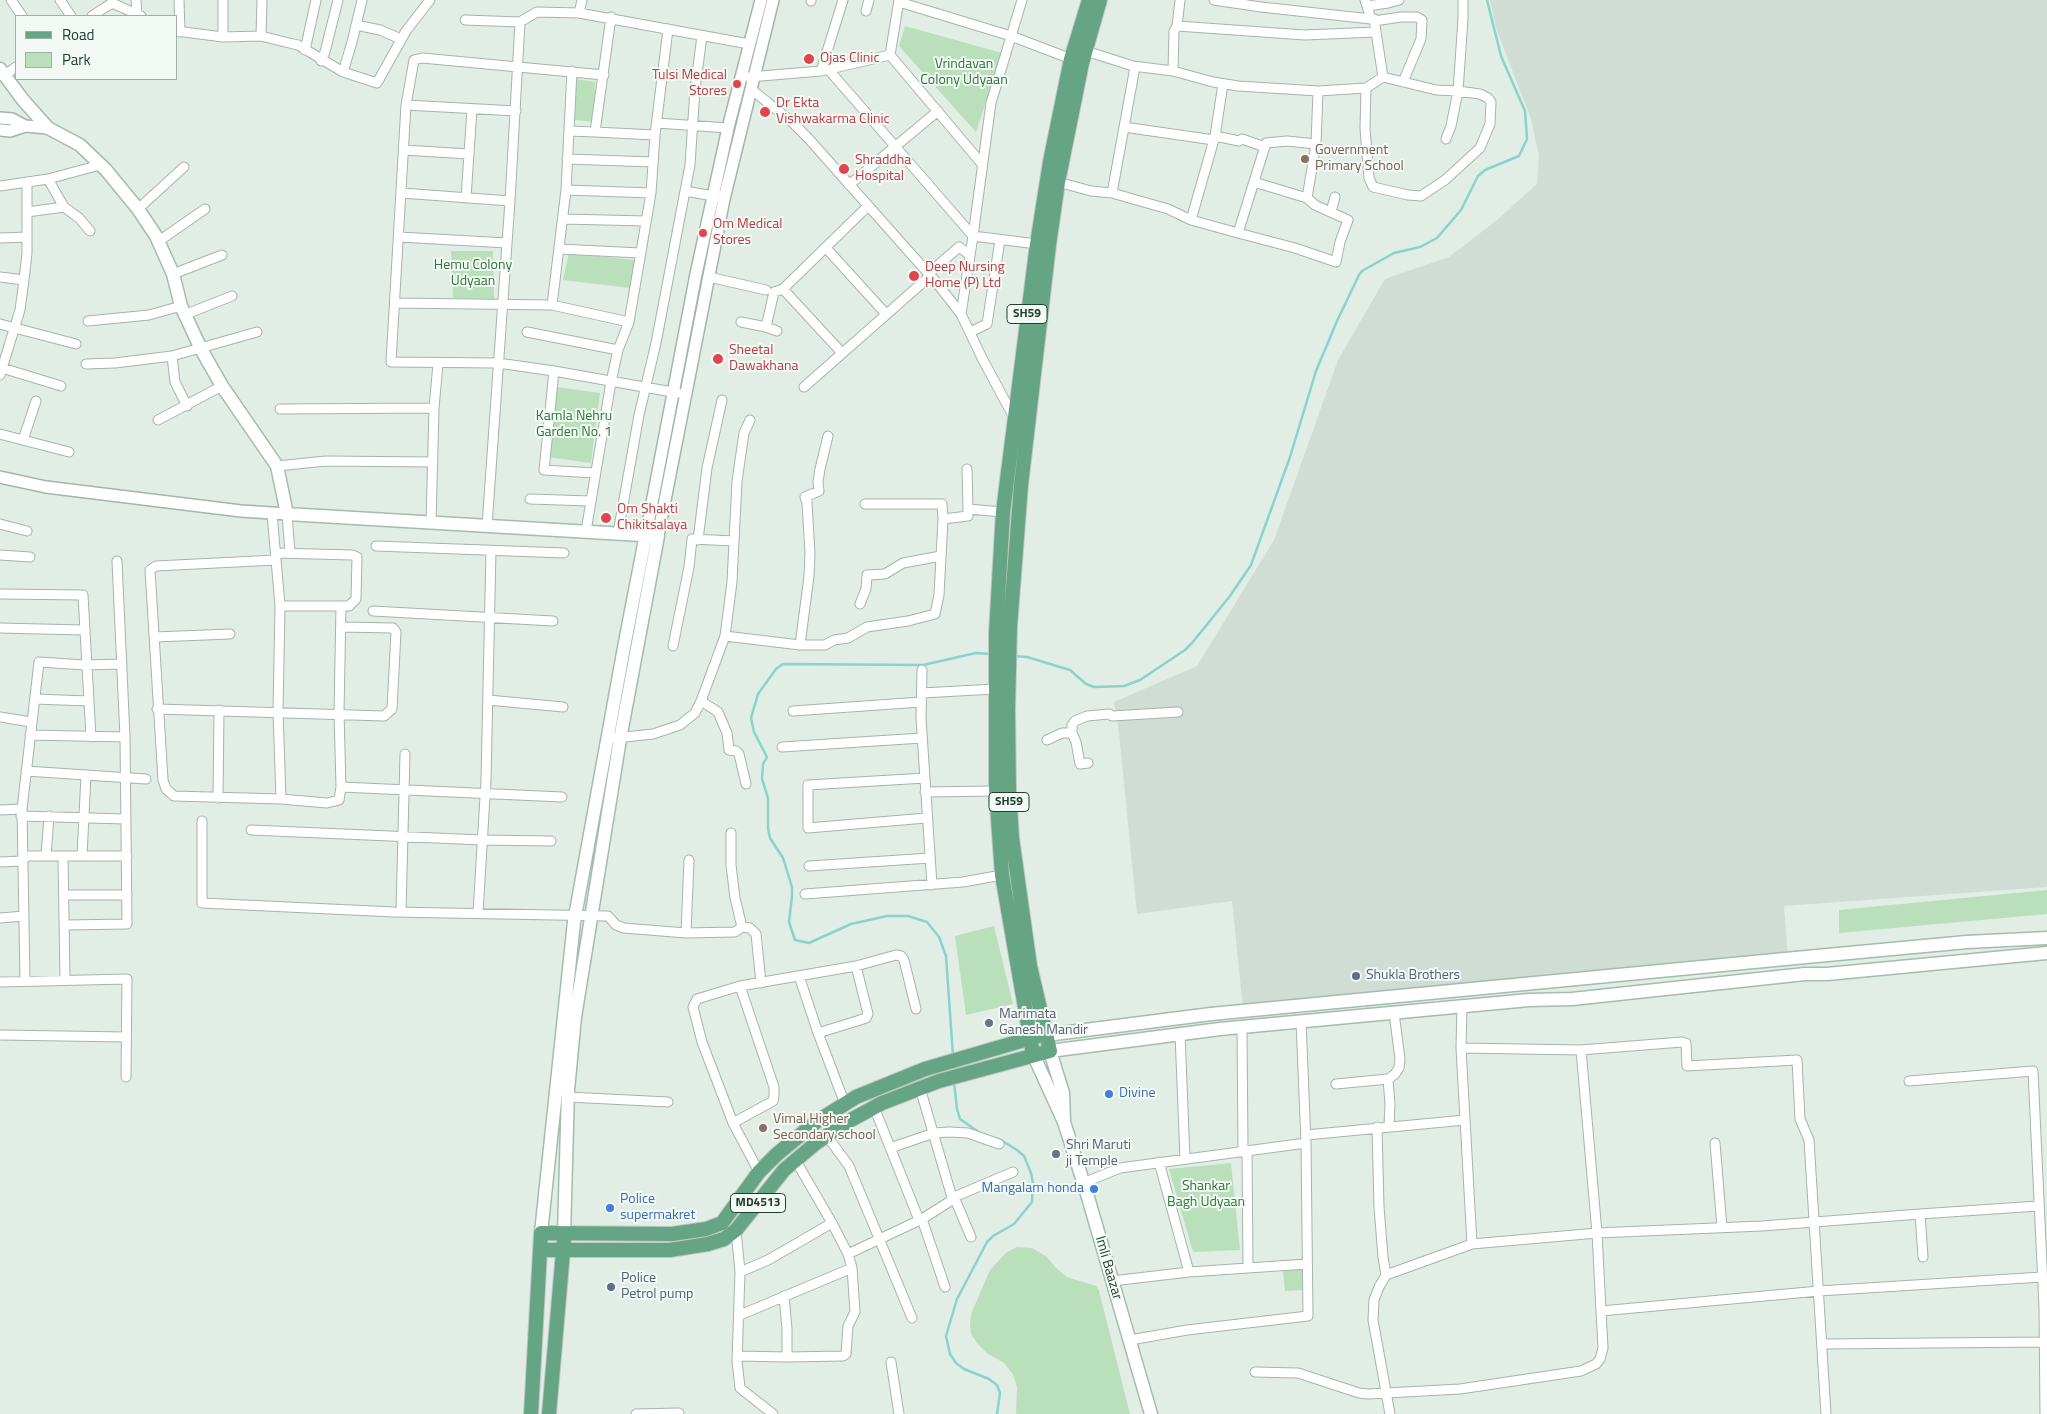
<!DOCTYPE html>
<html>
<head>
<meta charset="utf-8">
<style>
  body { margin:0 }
  #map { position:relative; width:2047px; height:1414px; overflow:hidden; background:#e2ede5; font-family:"Titillium Web",sans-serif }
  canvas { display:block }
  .legend { position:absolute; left:15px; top:15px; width:162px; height:65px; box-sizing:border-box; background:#f3f9f4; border:1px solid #9fafa5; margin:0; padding:6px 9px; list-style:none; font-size:15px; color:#213f2f }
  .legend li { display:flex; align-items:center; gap:10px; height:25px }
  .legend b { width:25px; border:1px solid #9fafa5 }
</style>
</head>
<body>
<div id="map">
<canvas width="2047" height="1414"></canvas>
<ul class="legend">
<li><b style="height:6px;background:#65a484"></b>Road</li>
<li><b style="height:14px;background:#badfbb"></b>Park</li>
</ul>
</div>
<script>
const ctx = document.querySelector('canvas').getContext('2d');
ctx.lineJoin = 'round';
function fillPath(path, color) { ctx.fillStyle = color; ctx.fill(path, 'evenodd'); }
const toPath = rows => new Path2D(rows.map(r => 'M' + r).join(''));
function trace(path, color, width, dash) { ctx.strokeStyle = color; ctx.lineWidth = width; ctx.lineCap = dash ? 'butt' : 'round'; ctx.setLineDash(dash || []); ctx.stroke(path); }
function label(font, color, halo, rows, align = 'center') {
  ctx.font = font + ' "Titillium Web",sans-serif'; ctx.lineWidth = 4; ctx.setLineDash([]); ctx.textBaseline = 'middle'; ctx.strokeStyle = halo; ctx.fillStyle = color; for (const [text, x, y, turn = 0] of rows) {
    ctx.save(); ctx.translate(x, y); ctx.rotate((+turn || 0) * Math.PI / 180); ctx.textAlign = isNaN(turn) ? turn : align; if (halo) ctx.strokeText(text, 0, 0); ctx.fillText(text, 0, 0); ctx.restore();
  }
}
fillPath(toPath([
  [1490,0,2047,0,2047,887,1784,906,1788,957,1243,1008,1232,901,1137,914,1119,733,1114,702,1197,666,1274,540,1338,360,1385,279,1449,257,1497,220,1537,184,1539,156,1531,119,1497,31]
]), '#d0ddd4');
fillPath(toPath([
  [905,26,1002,53,976,132,899,46],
  [576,79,595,82,594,122,575,120],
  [451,251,493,251,494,299,453,298],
  [569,253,635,260,630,288,563,280],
  [557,387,600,393,591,463,548,457],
  [2047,890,2047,914,1839,933,1839,910],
  [994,926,1013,1004,966,1015,955,936],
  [1231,1163,1240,1250,1193,1252,1169,1169],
  [1017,1247,1032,1248,1047,1257,1056,1268,1067,1277,1096,1286,1099,1291,1130,1414,1016,1414,1017,1387,1013,1374,1004,1363,988,1354,977,1343,971,1334,970,1326,971,1314,990,1270,1007,1252],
  [1304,1268,1303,1290,1285,1291,1283,1271]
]), '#badfbb');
trace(toPath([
  [1013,656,1027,657,1070,670,1086,684,1094,687,1124,686,1140,680,1185,650,1192,643,1230,596,1251,565,1290,457,1316,371,1337,321,1359,275,1362,271,1394,253,1420,247,1437,238,1461,210,1478,176,1485,170,1519,156,1527,139,1525,111,1501,56,1487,0],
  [953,1056,946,956,939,937,927,922,908,916,887,916,851,924,809,943,795,940,789,922,792,896,792,887,783,858,770,838,768,828,768,798,762,779,763,764,767,757,754,732,751,718,758,694,776,669,783,664,923,665,976,653,990,654],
  [954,1082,957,1109,960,1119,980,1133],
  [997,1414,1000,1393,997,1385,989,1379,964,1369,956,1363,950,1354,946,1336,957,1299,987,1242,993,1236,1014,1224,1032,1202,1033,1183,1031,1173,1024,1156,1017,1150,999,1139]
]), '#88d4cd', 2.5);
const minor = toPath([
  [11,0,22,16],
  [60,0,71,16],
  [136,0,137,15],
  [179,0,180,32],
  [223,0,223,37],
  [899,0,890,55,982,164],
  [1214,0,1261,7,1371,19,1365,0],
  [811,1,811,0],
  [899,2,1011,36,1074,60],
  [1367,6,1388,3,1399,0],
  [866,11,869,0],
  [579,13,582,0],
  [92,16,112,3,141,16],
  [611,17,595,132,655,135],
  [1371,19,1374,19,1376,32,1383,77,1436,90,1458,91,1463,19,1463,0],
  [465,20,520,22],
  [1374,21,1401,17,1417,17,1422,20,1421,39,1403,82],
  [356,25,380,30,401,39],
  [1177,26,1305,35,1376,32],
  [176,31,223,37,261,36,285,42,298,45,343,72,377,83,406,31,430,0],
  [261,36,262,0],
  [305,50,316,0],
  [1086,51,1133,66,1173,71,1174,31,1177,26,1180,0],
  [321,61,325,52,338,0],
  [828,69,973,236],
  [821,71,843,0],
  [1173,71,1213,82,1238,86,1318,91,1366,88,1383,77],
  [343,72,352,42,362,0],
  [0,75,5,75,16,67],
  [604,75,422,58,414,60,406,105,391,362,498,363,554,371,678,393],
  [749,77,821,71,890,55],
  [1366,88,1365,128,1369,178,1373,187,1408,195,1421,196,1445,180,1480,148,1490,124,1491,102,1488,98,1480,94,1458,91,1451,126,1446,139],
  [751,89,792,122,808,138,936,282,961,314,982,358,1026,440],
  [406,105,516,111],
  [657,123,728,128],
  [1124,127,1214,140],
  [569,131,595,132],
  [1215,136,1239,141,1242,139,1265,147],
  [1316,144,1287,141,1266,143,1238,233,1295,248,1336,262,1340,242,1348,220,1315,205,1307,198,1316,144,1318,91],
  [404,150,469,154],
  [567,159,653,162],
  [48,179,64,207,79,218,90,231],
  [1058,182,1091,191,1112,193,1168,209,1191,220,1238,233],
  [1254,182,1307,198],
  [849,185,938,111],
  [0,186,48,179,100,165],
  [566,190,651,193],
  [685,191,690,165,695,89,702,36],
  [402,193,510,201],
  [1112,193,1135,67],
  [466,198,472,109],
  [138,209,184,167],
  [27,212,64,207],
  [1331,212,1335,197],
  [563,219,646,221],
  [1191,220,1215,136,1223,84],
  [973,236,991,103,1022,0],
  [399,237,507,243],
  [0,238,27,237],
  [159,241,205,209],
  [826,248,886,314],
  [560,249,640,253],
  [173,274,222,255],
  [928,274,959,247,970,255],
  [0,277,24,280],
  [709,277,766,290],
  [783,289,842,353],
  [395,303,552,305,629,322],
  [552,305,566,190,572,71],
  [961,314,973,236,1037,244],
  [184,315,232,296],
  [88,321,149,315,181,306],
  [741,322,766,327,774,292,783,289,867,207],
  [0,324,76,344],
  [766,327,777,331],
  [527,332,618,350],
  [970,332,987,324,1000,240],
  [86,364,115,363,172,356],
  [2,368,61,386],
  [554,371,544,470,595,473],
  [0,375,20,310,24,280,27,253,27,182],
  [804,387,930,276],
  [187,406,175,382,172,356,257,332],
  [280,409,434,408],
  [158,420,222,386],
  [0,434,69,452],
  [23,440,36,401],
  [277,466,326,461,433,462],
  [967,469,968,509],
  [530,499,590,501],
  [272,513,280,606,278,711,281,799],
  [287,514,290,553],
  [943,519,968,516,968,509,1003,512],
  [431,523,434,408,438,364],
  [0,524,27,531],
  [487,526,510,201,520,22,537,12,579,13,749,44],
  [586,531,611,382,618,350,629,322,651,193,655,135,668,29],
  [618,533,639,415,656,343,685,191,719,197],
  [698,540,707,468,722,400],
  [376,546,564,553],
  [276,553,352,555,357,557,356,599,349,606,341,606,339,713,341,787,339,800,327,803,281,799,174,796,166,789,163,780,150,570,156,566,276,560],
  [0,555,30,557],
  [0,594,83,595,91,737],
  [860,604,866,589,867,575,885,574,903,563,941,556],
  [280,606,341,606],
  [373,611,553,621],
  [0,628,83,630],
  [725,636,800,645,825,645,834,640,848,638,867,627,908,621,935,614,939,595,943,519,942,504,865,504],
  [155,637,230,634],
  [800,645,809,576,810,553,807,503,805,497,819,491,818,482,820,469,828,436],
  [673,646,689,567,692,539,734,541],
  [922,670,921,718,932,885],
  [922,693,995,689],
  [35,699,88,701],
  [488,700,563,707],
  [701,701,718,712,727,733,729,750,736,751,739,754,746,784],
  [157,709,384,716,392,709,396,632,393,628,341,627],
  [793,711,921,702],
  [0,717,31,722],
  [30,735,125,737],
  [615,738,653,734,680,725,695,713,701,701,725,636,732,582,737,481,744,433,750,420],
  [1047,740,1062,733,1072,733],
  [782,747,922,738],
  [1088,763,1080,764,1076,742,1072,733,1072,725,1075,721,1087,716,1109,714,1112,716,1178,712],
  [26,771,146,779],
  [925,778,808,785,808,828,926,818],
  [341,787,562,797],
  [925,792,996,791],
  [218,798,219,710],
  [0,810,22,809],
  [21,816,125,819],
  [202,821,202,903,394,912,608,916,616,925,624,928,686,933,735,932,742,927,750,928,756,934,761,983],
  [251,830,482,840,551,841],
  [731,833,731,865,735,898,742,927],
  [46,856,49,816],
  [63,856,65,980],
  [82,856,86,775],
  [0,862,22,861,27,856,127,856],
  [809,866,930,858],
  [805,894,963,882,1002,875],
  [64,895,127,895],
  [401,912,405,754],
  [478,913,486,780,491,550],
  [0,918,24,916],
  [65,925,127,924,125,737,117,561],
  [686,933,689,860],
  [799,976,818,1033,845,1104],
  [25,981,22,809,39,662,85,665,122,664],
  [0,982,127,979,126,1077],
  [1462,1006,1461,1048,1472,1244],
  [1242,1027,1243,1150],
  [818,1033,857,1021,866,1018,868,1014,856,966],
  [1180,1034,1185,1158],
  [0,1035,126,1037],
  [1461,1048,1581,1050,1682,1042,1686,1043,1687,1066,1797,1060,1800,1119,1809,1140,1826,1414],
  [1388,1079,1390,1104,1389,1126],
  [1909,1081,2033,1071,2044,1308,2045,1414],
  [1336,1084,1388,1079,1395,1074,1399,1068,1400,1059,1394,1013],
  [920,1088,951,1194,954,1197,971,1237],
  [568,1097,668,1102],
  [874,1107,919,1220],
  [733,1123,773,1101,774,1096,774,1087,740,986],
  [1377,1127,1379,1207,1383,1257,1386,1275],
  [1306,1135,1465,1120],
  [827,1136,849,1166,912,1318],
  [1715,1143,1722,1227],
  [890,1148,934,1133,949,1132,968,1133,999,1144],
  [1247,1150,1248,1267],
  [1159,1162,1189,1272],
  [759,1172,733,1123,702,1042,693,1007,697,999,740,986,856,966,896,955,901,956,904,960,916,1009],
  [1083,1183,1120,1168,1306,1143],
  [1920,1214,2038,1206],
  [922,1219,945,1287],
  [736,1230,740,1272,737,1361,740,1388,773,1414],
  [848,1254,922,1219,949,1202,954,1197,1013,1172],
  [740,1272,768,1260,832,1223],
  [1112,1281,1189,1272,1307,1264],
  [784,1296,787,1329,787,1357],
  [1601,1311,1819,1291,2042,1277],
  [740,1315,852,1268],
  [1130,1340,1187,1330,1308,1316,1306,1143,1301,1021],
  [1822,1344,2044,1342],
  [738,1356,787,1357,843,1356,846,1354,848,1326,855,1312,852,1268,848,1254,832,1223,796,1161],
  [891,1362,899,1414],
  [1255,1372,1298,1373,1359,1393,1368,1394,1460,1389,1581,1371,1596,1364,1600,1359,1603,1348,1601,1311,1597,1233,1581,1050],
  [636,1414,679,1413],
  [1390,1414,1373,1320,1374,1300,1379,1287,1386,1275,1472,1244,1597,1233,1762,1226,1920,1214,1923,1257]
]);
const tertiary = toPath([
  [0,118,12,119,25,126,48,128],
  [0,130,10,131,25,126],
  [0,477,46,487,241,511,287,514],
  [646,534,696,274,728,128,761,0],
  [658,536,724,199,773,0]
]);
const secondary = toPath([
  [0,69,23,100,48,128,80,145,106,170,138,209,156,236,173,274,181,306,201,349,222,386,277,466,287,514,658,536,620,739,575,1017,568,1090,564,1235],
  [1046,1035,1211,1014,1806,957,1967,942,2047,938],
  [1033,1054,1064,1122,1087,1194,1151,1414],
  [1064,1122,1063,1093,1050,1051,1220,1029,1529,1000,1572,999,1805,974,1827,974,2047,953],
  [541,1233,574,922,625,642,646,534]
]);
const primary = toPath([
  [1033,1054,1002,875,996,791,996,633,1003,512,1037,244,1050,162,1071,59,1089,0],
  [540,1250,670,1250,708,1244,724,1239,736,1230,784,1170,816,1143,849,1121,882,1103,939,1081,1050,1051,1030,966,1012,838,1009,791,1008,710,1010,627,1021,485,1049,245,1058,182,1082,63,1100,0],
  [531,1414,541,1233,672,1234,706,1229,722,1223,759,1172,776,1155,816,1122,856,1097,925,1069,1038,1036],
  [549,1414,564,1240]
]);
trace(minor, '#a4b5ab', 11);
trace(tertiary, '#a4b5ab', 14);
trace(secondary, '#a3bcad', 15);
trace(primary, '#c1c9c5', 16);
trace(minor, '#fff', 9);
trace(tertiary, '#fff', 11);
trace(secondary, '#fff', 12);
trace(primary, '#65a484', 14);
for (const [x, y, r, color] of [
  [809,59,6,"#e0444e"],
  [737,84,5,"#e0444e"],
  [765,112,6,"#e0444e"],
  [1305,159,5,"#8d6e63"],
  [844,169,6,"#e0444e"],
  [703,233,5,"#e0444e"],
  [914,276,6,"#e0444e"],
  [718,359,6,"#e0444e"],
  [606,518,6,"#e0444e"],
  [1356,976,5,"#5c6f8a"],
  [989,1023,5,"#6b7280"],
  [1109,1094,5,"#3f7fe0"],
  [763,1128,5,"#8d6e63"],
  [1056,1154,5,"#6b7280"],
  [1094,1189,5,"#3f7fe0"],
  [610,1208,5,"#3f7fe0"],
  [611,1287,5,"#5c6f8a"]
]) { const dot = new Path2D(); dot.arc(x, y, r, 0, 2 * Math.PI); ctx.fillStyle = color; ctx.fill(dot); trace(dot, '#f3f9f4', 2); }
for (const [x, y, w] of [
  [1027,314,40],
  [1009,802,40],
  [758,1203,55]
]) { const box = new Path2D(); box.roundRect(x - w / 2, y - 9.5, w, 19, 4); ctx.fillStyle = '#f3f9f4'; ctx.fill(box); trace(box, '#213f2f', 1); }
label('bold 12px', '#213f2f', null, [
  ["SH59",1027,314],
  ["SH59",1009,802],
  ["MD4513",758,1203]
]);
label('14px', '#be3a42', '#f3f9f4', [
  ["Ojas Clinic",820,59],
  ["Tulsi Medical",727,76,"right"],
  ["Stores",727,92,"right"],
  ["Dr Ekta",776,104],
  ["Vishwakarma Clinic",776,120],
  ["Shraddha",855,161],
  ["Hospital",855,177],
  ["Om Medical",713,225],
  ["Stores",713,241],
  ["Deep Nursing",925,268],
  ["Home (P) Ltd",925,284],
  ["Sheetal",729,351],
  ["Dawakhana",729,367],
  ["Om Shakti",617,510],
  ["Chikitsalaya",617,526]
], 'left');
label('14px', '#2a7734', '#f3f9f4', [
  ["Vrindavan",964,65],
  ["Colony Udyaan",964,81],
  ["Hemu Colony",473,266],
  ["Udyaan",473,282],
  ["Kamla Nehru",574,417],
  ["Garden No. 1",574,433],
  ["Shankar",1206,1187],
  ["Bagh Udyaan",1206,1203]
]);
label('14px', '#785e54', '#f3f9f4', [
  ["Government",1315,151],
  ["Primary School",1315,167],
  ["Vimal Higher",773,1120],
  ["Secondary school",773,1136]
], 'left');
label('14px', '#4e5e75', '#f3f9f4', [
  ["Shukla Brothers",1366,976],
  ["Police",621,1279],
  ["Petrol pump",621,1295]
], 'left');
label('14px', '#5b616d', '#f3f9f4', [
  ["Marimata",999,1015],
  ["Ganesh Mandir",999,1031],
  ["Shri Maruti",1066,1146],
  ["ji Temple",1066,1162]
], 'left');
label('14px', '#366cbe', '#f3f9f4', [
  ["Divine",1119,1094],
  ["Mangalam honda",1084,1189,"right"],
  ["Police",620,1200],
  ["supermakret",620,1216]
], 'left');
label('14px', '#213f2f', '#f3f9f4', [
  ["Imli Baazar",1108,1268,74]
]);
</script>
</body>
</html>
